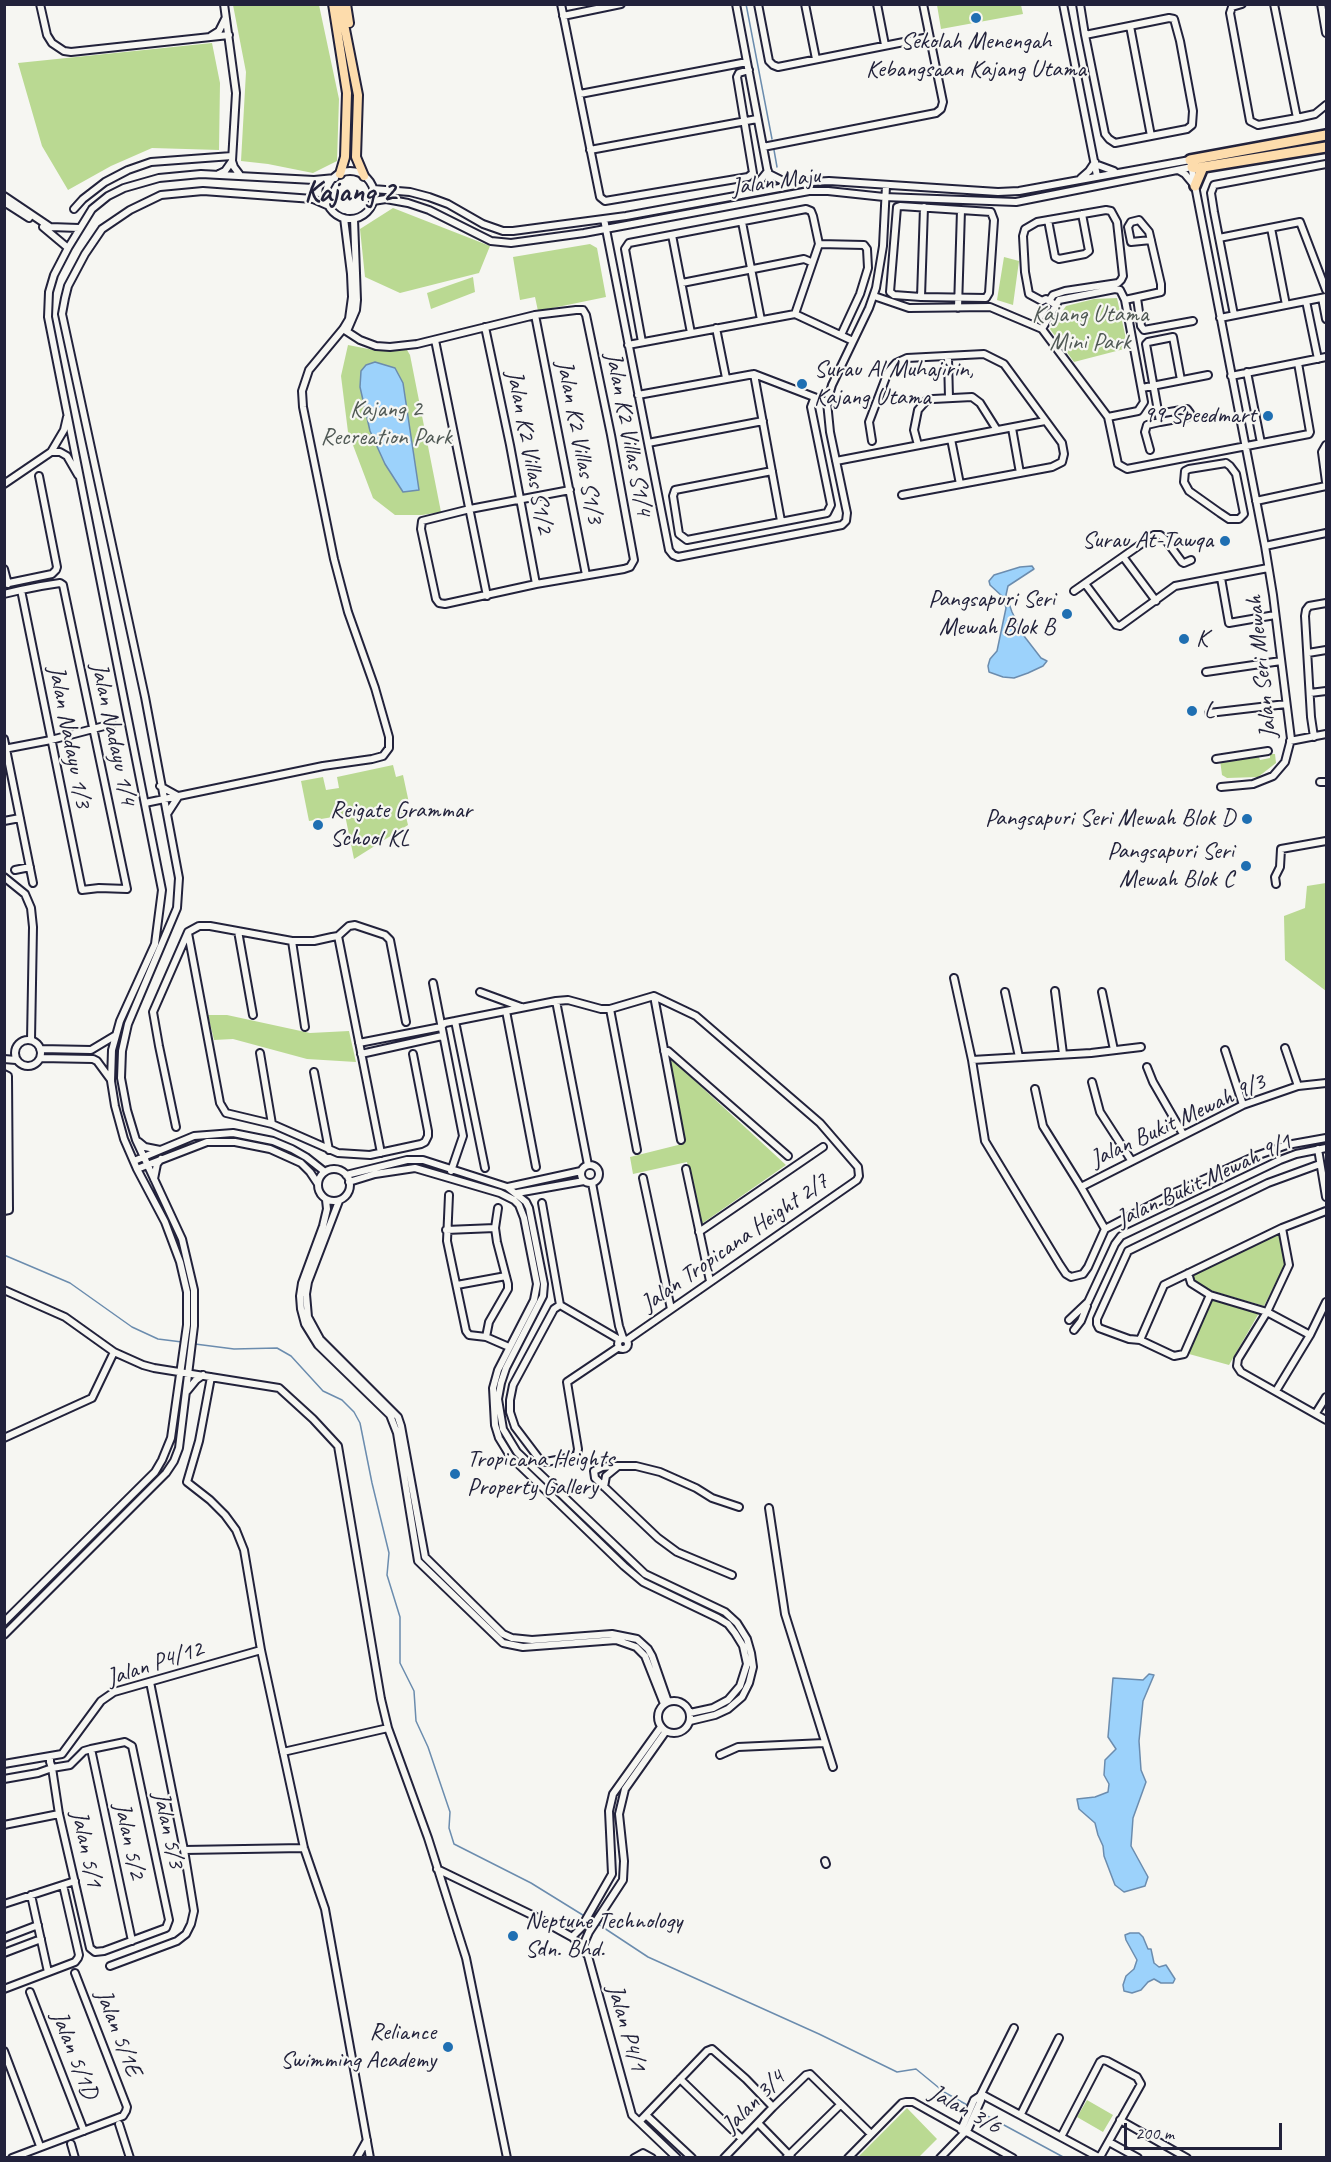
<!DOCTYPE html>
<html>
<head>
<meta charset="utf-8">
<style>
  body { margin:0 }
  #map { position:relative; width:1331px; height:2162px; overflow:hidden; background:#f6f6f2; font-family:Caveat,sans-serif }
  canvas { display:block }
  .frame { position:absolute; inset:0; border:6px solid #22223b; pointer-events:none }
  .scale { position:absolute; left:1124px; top:2123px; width:158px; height:27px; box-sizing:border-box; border:3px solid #22223b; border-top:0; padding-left:8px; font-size:18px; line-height:21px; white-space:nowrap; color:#22223b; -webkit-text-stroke:4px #f6f6f2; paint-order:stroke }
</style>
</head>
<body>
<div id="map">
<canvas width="1331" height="2162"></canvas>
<div class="frame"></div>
<div class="scale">200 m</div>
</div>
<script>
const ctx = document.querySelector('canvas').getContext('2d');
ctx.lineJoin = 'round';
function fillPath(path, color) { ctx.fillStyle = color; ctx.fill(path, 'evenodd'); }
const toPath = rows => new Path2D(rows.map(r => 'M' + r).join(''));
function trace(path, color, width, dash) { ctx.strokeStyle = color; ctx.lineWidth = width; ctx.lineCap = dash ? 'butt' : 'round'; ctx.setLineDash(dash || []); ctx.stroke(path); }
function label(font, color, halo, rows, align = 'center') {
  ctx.font = font + ' Caveat,sans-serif'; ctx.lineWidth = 4.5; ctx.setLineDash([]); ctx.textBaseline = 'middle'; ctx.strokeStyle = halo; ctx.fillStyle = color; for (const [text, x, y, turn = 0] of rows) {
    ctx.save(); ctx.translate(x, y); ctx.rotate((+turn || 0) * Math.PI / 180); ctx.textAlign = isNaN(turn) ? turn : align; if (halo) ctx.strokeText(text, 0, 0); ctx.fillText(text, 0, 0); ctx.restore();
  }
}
fillPath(toPath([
  [233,5,319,5,339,99,337,161,313,173,268,164,241,161,246,72],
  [937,5,1021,5,1023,14,941,29],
  [212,43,220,83,219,150,152,148,111,166,68,190,42,146,18,63],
  [393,208,490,246,479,273,400,293,365,277,360,229],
  [590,244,597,248,606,297,538,311,535,297,520,300,513,257],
  [1004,257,1019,261,1013,305,997,300],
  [473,277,475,292,431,309,427,293],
  [1117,298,1128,348,1074,362,1050,329,1066,306,1094,299],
  [348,345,379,351,407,350,410,355,441,512,422,515,395,515,373,498,348,432,341,376],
  [1270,754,1275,754,1276,763,1258,777,1227,778,1222,775,1220,760,1259,757,1260,760,1270,758],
  [393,765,396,777,403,775,409,803,403,804,408,825,354,859,345,815,309,821,301,781,323,777,326,790,339,788,337,777],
  [1326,883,1326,991,1285,960,1284,916,1305,908,1307,886],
  [208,1015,227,1015,310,1033,349,1031,356,1062,307,1059,233,1039,214,1040],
  [669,1057,786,1165,700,1225,687,1162,633,1174,630,1157,682,1144,666,1059],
  [1276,1234,1280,1237,1285,1264,1264,1306,1199,1287,1193,1280,1193,1275],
  [1212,1298,1259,1313,1229,1365,1189,1354],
  [1087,2100,1113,2115,1103,2132,1077,2117],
  [907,2108,937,2139,919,2157,858,2157]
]), '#bad992');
const water = toPath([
  [375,362,395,368,403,383,419,490,403,492,385,464,370,431,360,387,361,371,366,365,375,362],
  [1032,566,1034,569,1008,586,1006,595,1012,612,1024,636,1041,658,1047,661,1043,666,1028,673,1014,678,1003,677,989,672,988,666,990,659,997,651,1006,608,1003,597,990,585,989,581,994,575,1020,567,1032,566],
  [1149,1674,1154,1675,1143,1701,1139,1741,1141,1770,1146,1782,1133,1818,1131,1846,1148,1877,1145,1886,1124,1892,1115,1885,1104,1856,1103,1846,1098,1835,1095,1823,1079,1809,1077,1799,1095,1797,1108,1792,1109,1784,1104,1775,1105,1760,1116,1749,1108,1737,1113,1678,1143,1680,1149,1674],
  [1130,1933,1139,1933,1143,1937,1148,1949,1151,1949,1154,1963,1159,1967,1166,1965,1175,1979,1173,1983,1161,1983,1154,1979,1148,1982,1141,1990,1132,1993,1124,1991,1123,1985,1126,1976,1134,1969,1137,1960,1126,1940,1125,1935,1130,1933]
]);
fillPath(water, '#9cd2fb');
trace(water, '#6b8cae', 1.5);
trace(toPath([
  [746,4,772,139],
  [774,150,777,167],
  [4,1255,70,1283,132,1327,158,1339,182,1342],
  [195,1344,234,1349,277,1348,291,1356,323,1391,342,1400,354,1412,360,1423,372,1483,389,1553,387,1575,400,1617,400,1663,414,1691,416,1721,428,1747,450,1812,449,1828,454,1844,531,1883,586,1917],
  [598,1924,648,1957,819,2034,897,2072,916,2069,944,2092,969,2106],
  [978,2111,1065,2158]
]), '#6b8cae', 1.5);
const minor = toPath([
  [40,4,47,35,52,43,64,51,71,52,229,35],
  [224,4,236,93,232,161],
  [561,4,600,197,605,201,748,177,753,173,737,77,739,73,749,70],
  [736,4,771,189],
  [758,4,769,61,773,65,778,67,929,37],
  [805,4,816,59],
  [877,4,885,45],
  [1063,4,1097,176],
  [1080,4,1085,35,1105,134,1109,139,1115,143,1187,129,1192,125,1193,111,1180,41,1174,19,1169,18,1085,35],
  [1242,4,1232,7,1230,13,1250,121,1258,125,1297,118,1315,114,1326,105],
  [1274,4,1297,118],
  [1321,4,1326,33],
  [563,16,621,4],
  [1130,26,1151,136],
  [211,36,219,31,225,19],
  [580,94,747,62],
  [763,147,936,113,941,109,943,102,923,4],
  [590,150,757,119],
  [1095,164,1114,171],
  [1178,170,1185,174,1195,186],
  '326 195a24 24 0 1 1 48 0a24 24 0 1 1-48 0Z',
  [219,174,225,171,232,161,234,167,240,175],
  [769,174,789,184],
  [1081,178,1089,171,1095,162],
  [373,189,410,192,429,197,448,204,483,224,503,231,513,231,626,216,812,182,829,181,998,192,1019,191,1190,160,1265,546,1273,595,1291,739,1285,762,1273,776,1253,784,1221,787],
  [751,192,768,171],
  [4,196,50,227,79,228],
  [373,201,386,199,408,203,429,210,491,241,511,243,584,233,809,191,828,191,884,197,1016,202,1192,167],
  [4,202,29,218],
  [74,209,83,199,105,182,128,170,151,162,232,156],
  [604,219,669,550,673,555,678,557,827,528,842,525,846,521,847,513,830,432,827,402,832,385,869,308,876,288,883,246,886,186],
  [1048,220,1055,257,1059,259,1085,254,1089,251,1082,214],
  [742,222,761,320],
  [43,227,68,248],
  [1271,228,1286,305],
  [672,235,691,333],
  [1219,238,1300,222,1326,290],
  [819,244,864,245,867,249,868,268,860,294,841,335],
  [682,283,804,259,811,262],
  [874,296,909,308,990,307,1042,329,1108,417,1118,464,1127,469,1309,434,1310,432,1298,363],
  [921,297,894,295,890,292,897,207,900,206,961,210,991,212,994,220,989,293,986,298,921,297,924,207],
  [1137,298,1141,326,1144,330,1193,321],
  [1322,298,1326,319],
  [1125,300,1161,292,1161,284,1149,232,1139,220,1131,222,1128,227,1131,242,1151,240],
  [1049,301,1053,295,1065,291,1118,283,1121,280,1123,276,1117,222,1111,211,1106,210,1037,222,1025,229,1023,236,1025,272,1029,294,1042,301,1046,299,1056,305],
  [1306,301,1318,359],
  [958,308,961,210],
  [535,315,586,575],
  [1234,315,1214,212,1211,193,1214,185,1326,164],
  [1220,318,1326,297],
  [485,327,510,445,536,584],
  [716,328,726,378],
  [343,329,360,340,376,346,390,347,417,344,535,315,576,310,583,310,586,315,611,435,634,560,630,567,624,569,536,584,445,604,439,603,436,599,421,529,422,521,470,509,570,490],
  [1042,329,1059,300,1115,289,1120,290,1125,300,1144,402,1138,411,1108,417],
  [347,331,356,310,357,300,354,219],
  [435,340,487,596],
  [642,342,625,249,629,243,806,209,811,211,813,216,819,244,795,314],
  [628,345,795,314,853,341],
  [948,358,949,398],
  [1247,372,1261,443],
  [754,374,781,521],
  [1231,376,1326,357],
  [1142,388,1208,375],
  [638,395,754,374,827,402],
  [1158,414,1187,409,1190,413,1188,417,1160,422],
  [1012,428,1020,473],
  [951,439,960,484],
  [872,441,869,422,888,372,896,363,907,358,984,354,1004,364,1062,443,1064,454,1062,462,1052,467,902,495],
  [648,443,763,421],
  [918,445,914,430,918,410,926,401,933,399,972,397,980,403,997,430],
  [1326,445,1322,452,1326,482],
  [1150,450,1145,432,1147,425,1160,422,1146,344,1148,342,1173,337,1181,380],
  [51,452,60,452,67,456,78,475],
  [836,461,1045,421],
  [1226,463,1230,466,1236,474,1244,514,1239,519,1229,519,1220,513,1189,491,1184,482,1185,471,1189,469,1226,463],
  [772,471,675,490,673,496,679,534,687,540,827,513,831,505,811,407,814,399],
  [4,484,51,452,64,430,67,417],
  [1256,501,1326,486],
  [1265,546,1326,533],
  [1124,558,1156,601],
  [4,569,8,584],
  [1221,578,1229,623,1275,615],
  [4,584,52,574,56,570,57,567,39,476],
  [1086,585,1116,625,1120,626,1175,586,1268,568],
  [1074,591,1154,535,1160,535,1165,539,1182,562,1184,563,1191,560],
  [4,594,21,590,41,586,60,583,63,585,127,889,99,888,82,890,21,590],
  [1308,653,1326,650],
  [1206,672,1281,661],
  [1310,693,1326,691],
  [1209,713,1286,704],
  [1314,737,1311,717,1305,616,1306,610,1309,606,1326,603],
  [4,739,33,883],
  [1290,741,1326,734],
  [4,749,51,740,112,724],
  [1216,759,1268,751],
  [1320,782,1326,782],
  [160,786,178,796],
  [145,803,323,766,372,759,383,756,389,748,389,737,375,688,348,612,334,559,303,407,302,391,309,370,343,329,349,319,352,297,351,274,344,218],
  [167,814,178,797],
  [4,821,20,818],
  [15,870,30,867],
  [4,877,25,894,31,908,33,927,31,1040],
  [1276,884,1275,877,1280,867,1281,849,1326,841],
  [238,931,253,1015],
  [188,933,220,1103,226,1113,272,1124,338,1153,370,1155,421,1144,425,1142,428,1136,428,1131,413,1054],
  [338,936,381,1153],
  [292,941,305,1027],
  [954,978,972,1060,985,1141,1060,1265,1066,1274,1071,1277,1083,1274,1088,1267,1105,1229,1174,1193,1253,1157,1287,1145,1326,1138],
  [433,983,463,1136,451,1171],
  [1055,991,1063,1054],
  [480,992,521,1007],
  [1005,992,1019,1057],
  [1102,992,1114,1050],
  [654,996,681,1140],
  [556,1001,588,1165],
  [610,1009,637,1150],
  [506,1011,536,1167],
  [455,1021,485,1168],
  '15 1053a13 13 0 1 1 26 0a13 13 0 1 1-26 0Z',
  [359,1043,441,1027,445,1023,556,1001,568,1000,601,1009,610,1009,654,996,696,1016,820,1123,858,1167,859,1176,857,1180,627,1340],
  [1285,1048,1298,1086],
  [40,1049,91,1050,116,1035],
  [1225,1050,1243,1105],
  [664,1051,668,1051,788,1156],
  [260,1053,272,1124],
  [361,1054,442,1036],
  [40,1058,93,1059,97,1061,111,1080],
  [4,1059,16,1060],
  [972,1060,1091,1053,1141,1047],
  [1147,1067,1153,1082,1183,1134],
  [314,1072,329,1150],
  [4,1074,8,1076,9,1210,4,1211],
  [1092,1082,1100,1112,1131,1160],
  [1035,1089,1043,1126,1081,1187,1105,1229],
  [176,1127,159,1046,153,1012,188,932,199,926,210,926,292,941,314,941,332,937,338,936,349,926,355,925,385,935,390,940,406,1022],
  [139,1142,145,1147,160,1150],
  [1318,1149,1326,1197],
  [134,1161,194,1136,233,1133,273,1141,292,1149,306,1157,325,1172],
  '581 1174a9 9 0 1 1 18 0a9 9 0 1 1-18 0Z',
  [137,1169,207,1142,235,1142,270,1149,301,1163,310,1172,318,1184],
  [686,1169,710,1281],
  '318 1185a16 16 0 1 1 32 0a16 16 0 1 1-32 0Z',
  [346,1175,407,1160,423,1160,507,1187,526,1202,529,1208,544,1284,543,1296,506,1368,501,1383,498,1399,503,1429,517,1452,645,1574,725,1612,737,1623,747,1639,751,1653,753,1667,749,1683,742,1697,728,1709,715,1715,690,1721],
  [643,1178,671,1309],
  [154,1179,157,1164,161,1159],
  [349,1182,375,1174,415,1168,500,1193,514,1200,519,1205,524,1218,537,1284,534,1300,498,1370,493,1388,495,1425,499,1438,510,1456,624,1566,643,1582,718,1618,728,1624,735,1633,743,1646,747,1664,740,1686,728,1700,713,1708,690,1713],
  [592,1183,619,1326,623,1338],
  [508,1187,581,1171],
  [1081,1187,1243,1105,1298,1086,1326,1083],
  [517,1193,584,1181],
  [449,1195,447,1241,466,1331,469,1335,486,1337,509,1347],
  [326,1200,327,1209,323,1226,302,1283,300,1296,301,1309,305,1324,318,1345,390,1415,397,1433,418,1561,503,1643,523,1647,616,1640,636,1647,645,1656,664,1704],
  [339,1201,308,1282,306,1294,308,1317,320,1339,398,1417,401,1426,425,1557,503,1634,512,1638,532,1640,612,1634,637,1639,648,1649,652,1656,668,1702],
  [542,1203,560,1305],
  [1282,1228,1289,1265,1267,1312,1238,1359,1237,1366,1241,1372,1326,1420],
  [446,1230,495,1228],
  [699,1232,823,1147],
  [1188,1273,1191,1283,1210,1295,1267,1312,1310,1335],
  [457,1285,506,1276],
  [4,1290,65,1317,114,1352,143,1365,154,1368,279,1388,313,1419,338,1446,381,1699,388,1728,428,1838,466,1958,507,2158],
  [1210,1295,1184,1354,1174,1356,1140,1340,1164,1285,1282,1228,1326,1211],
  [1069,1320,1088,1302,1115,1244,1121,1236,1280,1160,1296,1154,1326,1148],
  [1074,1330,1081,1321,1087,1306],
  [486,1337,489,1322,508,1289,508,1284,497,1242,495,1228,498,1208],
  '618 1344a5 5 0 1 1 10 0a5 5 0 1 1-10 0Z',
  [1140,1340,1129,1339,1118,1335,1099,1328,1097,1324,1097,1319,1128,1251,1268,1183,1320,1164],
  [619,1347,567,1382,578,1449,577,1454,572,1457,546,1462,540,1460,515,1427,510,1412,510,1400,513,1385,554,1309,560,1305,620,1340],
  [211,1377,199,1441,187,1482,210,1500,225,1515,236,1530,244,1550,261,1650,304,1848,325,1909,370,2158],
  [187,1391,196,1380,203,1375],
  [1276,1391,1310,1335,1326,1302],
  [1316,1413,1326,1397],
  [4,1438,92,1398,114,1352],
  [604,1487,606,1476,617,1467],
  [769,1508,785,1614,833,1767],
  [732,1575,677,1552,658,1538,595,1478,594,1471,602,1467,613,1466,636,1466,660,1472,696,1488,712,1498,739,1507],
  [4,1622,155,1472,162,1460,171,1438,187,1325,187,1292,180,1262,165,1222,137,1169,124,1139,115,1106,111,1081,112,1050,120,1021,155,944,162,890,48,317,49,292,54,275,68,248,92,209,108,196,124,188,159,178,201,174,314,180,335,178],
  [4,1635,166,1473,174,1461,179,1448,194,1326,194,1290,182,1239,136,1140,127,1110,121,1078,122,1051,128,1024,177,908,179,878,145,697,62,314,65,298,68,286,85,254,102,229,130,210,161,195,203,191,313,199,329,206],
  '658 1717a16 16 0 1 1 32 0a16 16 0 1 1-32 0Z',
  [91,1749,132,1941],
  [283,1752,388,1728],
  [720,1755,738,1747,824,1743],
  [4,1764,62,1754,101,1701,114,1692,261,1650],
  [4,1779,38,1773,52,1768,70,1765,84,1751,91,1749,125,1742,132,1746,169,1920,166,1928,104,1951,95,1952,90,1948,59,1814,52,1768,50,1762,50,1757],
  [4,1825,59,1814],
  [184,1850,304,1848],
  [825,1861,826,1864],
  [437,1869,534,1916,572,1937,579,1944,588,1956,632,2115,677,2158],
  [31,1895,48,1972],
  [4,1904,75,1881],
  [572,1937,581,1928,612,1874,609,1811,613,1794,661,1727],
  [4,1938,38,1925],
  [582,1948,589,1932,623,1880,624,1861,619,1814,625,1789,666,1731],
  [4,1953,41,1939],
  [110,1966,177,1941,186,1934,191,1924,194,1911,184,1850,150,1682],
  [4,1989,75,1962,78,1958,79,1955,63,1885],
  [30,1992,84,2131],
  [4,2051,40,2146],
  [680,2079,742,2139],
  [981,2094,1100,2158],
  [1021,2114,1059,2038],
  [646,2115,692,2158],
  [1120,2120,1187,2158],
  [640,2121,707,2051,712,2049,746,2079,773,2107],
  [758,2123,791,2157],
  [119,2124,130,2158],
  [961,2130,974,2100,980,2096],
  [1061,2137,1100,2062,1103,2060,1107,2061,1137,2077,1141,2084,1100,2157],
  [1109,2142,1138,2158],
  [71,2144,75,2158],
  [12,2158,123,2116,126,2111,127,2107,75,1973],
  [357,2158,367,2140],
  [634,2158,643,2153,652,2158],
  [724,2158,773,2107,806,2075,810,2074,871,2134],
  [786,2158,840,2105],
  [848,2158,902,2103,906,2102,913,2102,1013,2158],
  [940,2158,968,2129,981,2100,980,2096,1014,2028]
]);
const major = toPath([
  [333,4,347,93,345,157,340,174],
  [340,4,358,95,356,157,364,176],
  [346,4,349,23]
]);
const highway = toPath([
  [1190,160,1326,135],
  [1192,167,1197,168,1326,147],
  [1195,186,1203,167]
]);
trace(minor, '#22223b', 10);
trace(major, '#22223b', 12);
trace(highway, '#22223b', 14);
trace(minor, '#f6f6f2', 6);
trace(major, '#fddcac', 8);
trace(highway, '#fddcac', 9);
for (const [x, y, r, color] of [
  [976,18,6,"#1f6fb2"],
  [802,384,6,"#1f6fb2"],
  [1268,416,6,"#1f6fb2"],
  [1225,541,6,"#1f6fb2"],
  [1067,614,6,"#1f6fb2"],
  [1184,639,6,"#1f6fb2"],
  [1192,711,6,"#1f6fb2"],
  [1247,819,6,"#1f6fb2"],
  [318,825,6,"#1f6fb2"],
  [1246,866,6,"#1f6fb2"],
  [455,1474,6,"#1f6fb2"],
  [513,1936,6,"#1f6fb2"],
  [448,2047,6,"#1f6fb2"]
]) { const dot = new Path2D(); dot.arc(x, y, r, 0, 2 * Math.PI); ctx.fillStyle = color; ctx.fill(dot); trace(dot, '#f6f6f2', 2); }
label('24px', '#22223b', '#f6f6f2', [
  ["Sekolah Menengah",976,42,"center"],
  ["Kebangsaan Kajang Utama",976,70,"center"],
  ["Surau Al Muhajirin,",814,370],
  ["Kajang Utama",814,398],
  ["99 Speedmart",1256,416,"right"],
  ["Surau At-Tawqa",1213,541,"right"],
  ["Pangsapuri Seri",1055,600,"right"],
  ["Mewah Blok B",1055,628,"right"],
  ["K",1196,639],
  ["L",1204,711],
  ["Reigate Grammar",330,811],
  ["School KL",330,839],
  ["Pangsapuri Seri Mewah Blok D",1235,819,"right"],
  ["Pangsapuri Seri",1234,852,"right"],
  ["Mewah Blok C",1234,880,"right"],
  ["Tropicana Heights",467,1460],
  ["Property Gallery",467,1488],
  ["Neptune Technology",525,1922],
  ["Sdn. Bhd.",525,1950],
  ["Reliance",436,2033,"right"],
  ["Swimming Academy",436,2061,"right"]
], 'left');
label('24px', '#22223b', '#f6f6f2', [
  ["Jalan Maju",776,182,-8],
  ["Jalan K2 Villas S1/4",628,434,79],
  ["Jalan K2 Villas S1/3",579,442,79],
  ["Jalan K2 Villas S1/2",529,452,79],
  ["Jalan Seri Mewah",1262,667,-96],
  ["Jalan Nadayu 1/4",113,734,78],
  ["Jalan Nadayu 1/3",69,737,79],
  ["Jalan Bukit Mewah 9/3",1178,1121,-25],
  ["Jalan Bukit Mewah 9/1",1204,1181,-25],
  ["Jalan Tropicana Height 2/7",735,1243,-35],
  ["Jalan P4/12",155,1664,-18],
  ["Jalan 5/3",168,1830,78],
  ["Jalan 5/2",129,1841,78],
  ["Jalan 5/1",86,1849,78],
  ["Jalan P4/1",626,2028,74],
  ["Jalan 5/1E",118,2033,69],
  ["Jalan 5/1D",74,2055,69],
  ["Jalan 3/4",754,2102,-45],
  ["Jalan 3/6",965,2110,29]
]);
label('24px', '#505955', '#f6f6f2', [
  ["Kajang Utama",1090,315],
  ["Mini Park",1090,343],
  ["Kajang 2",386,410],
  ["Recreation Park",386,438]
]);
label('bold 30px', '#22223b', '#f6f6f2', [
  ["Kajang 2",350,193]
]);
</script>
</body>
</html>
